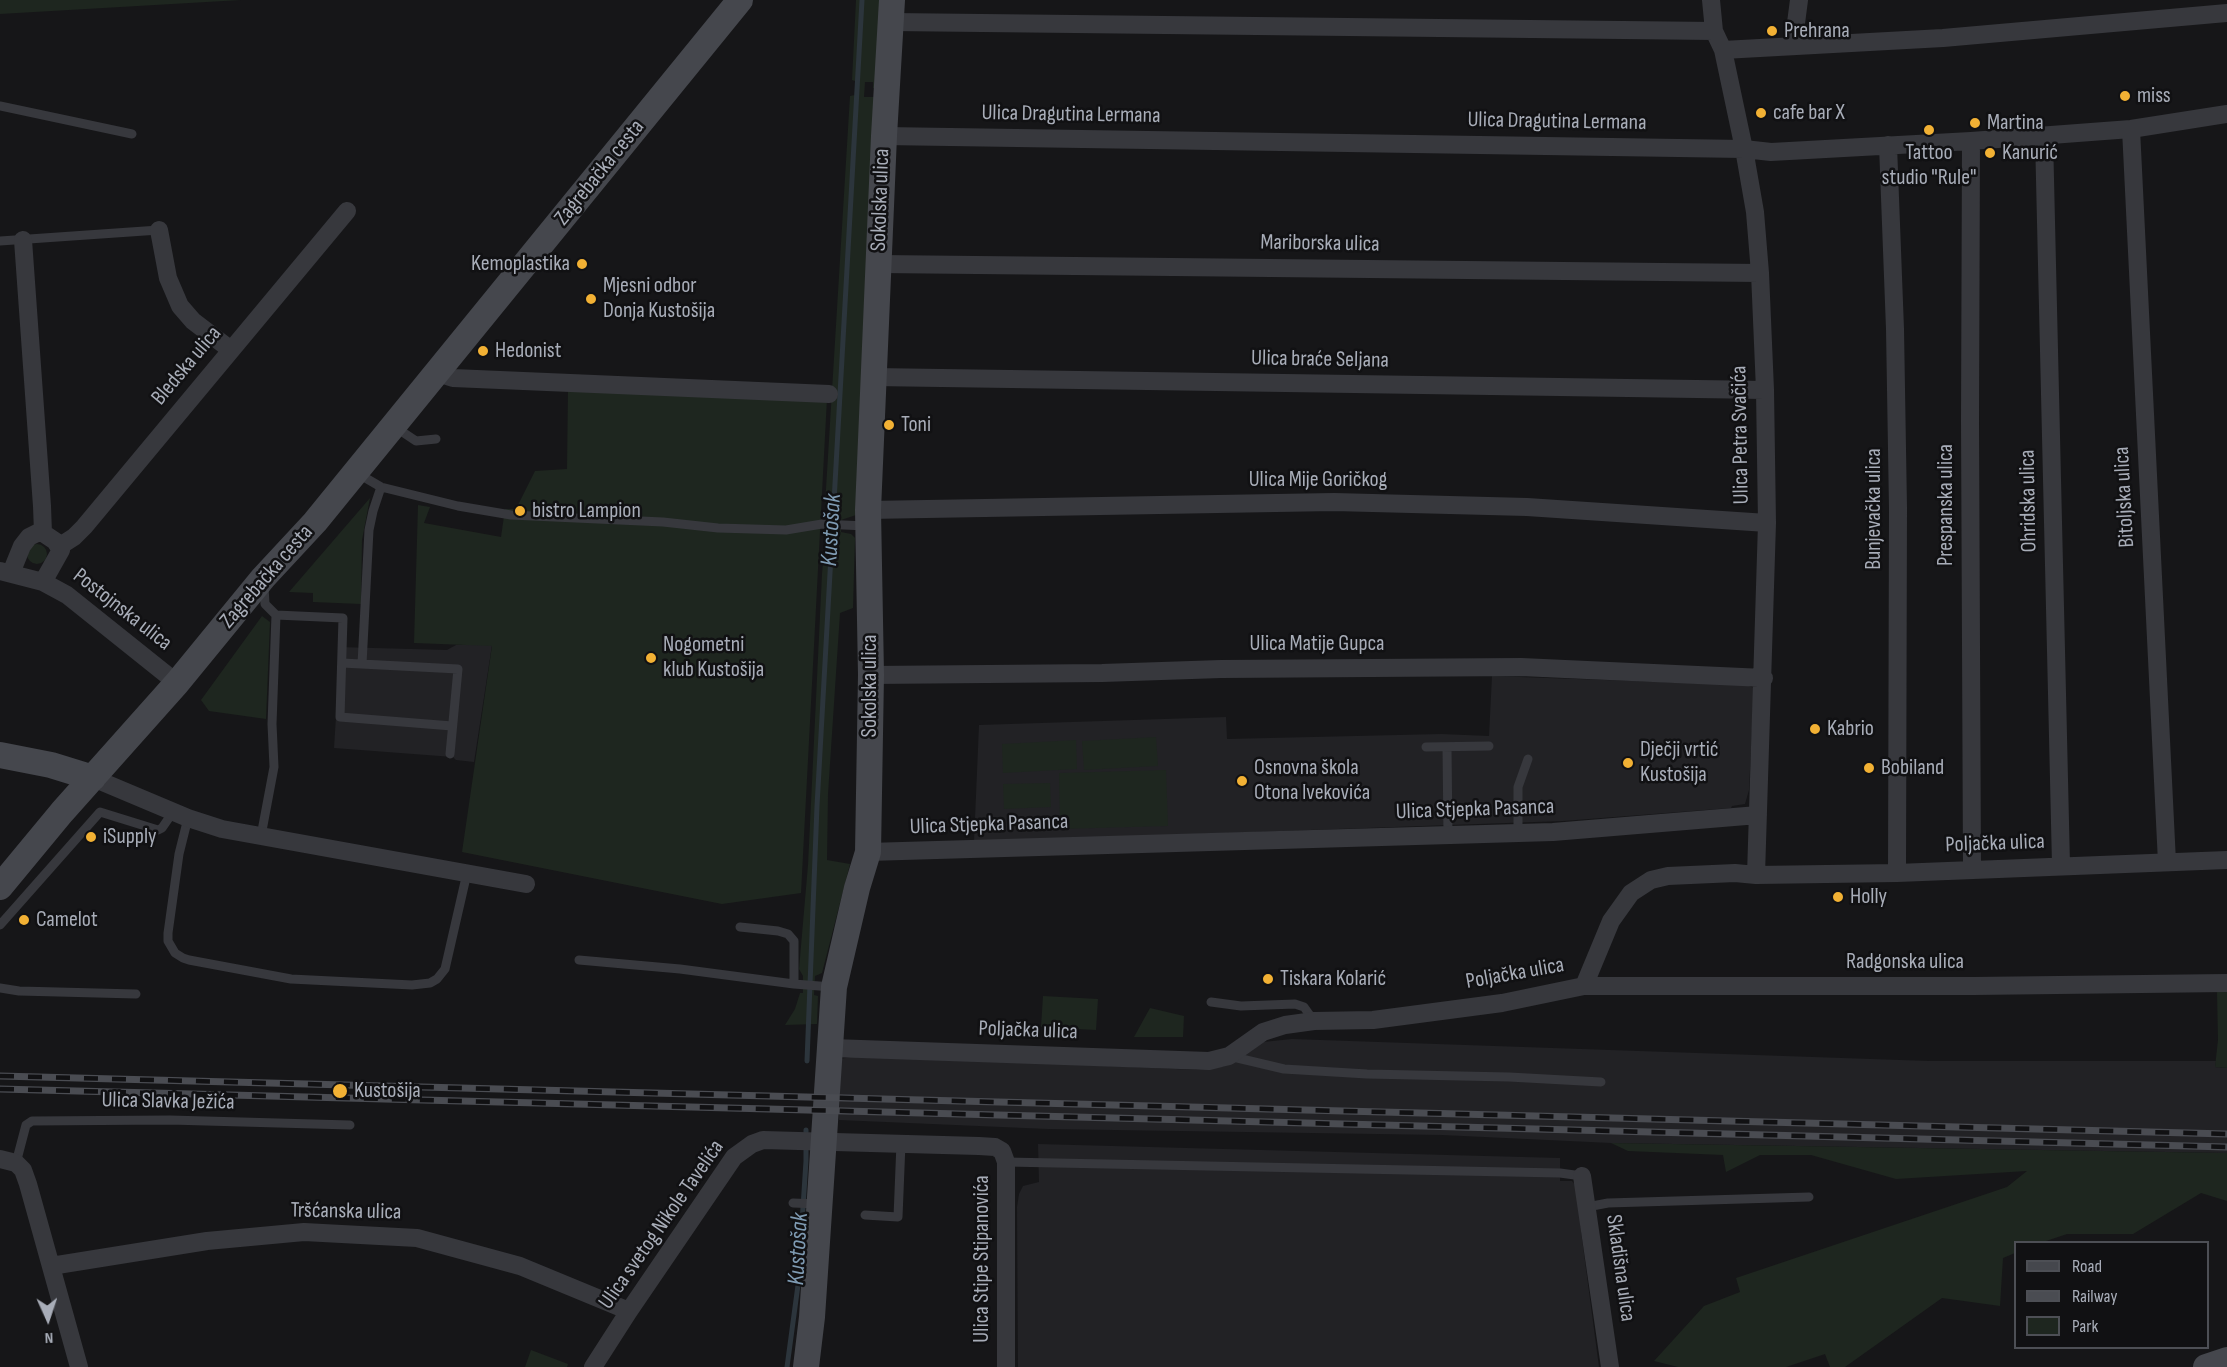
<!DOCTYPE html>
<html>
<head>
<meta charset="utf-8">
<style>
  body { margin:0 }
  #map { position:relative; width:2227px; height:1367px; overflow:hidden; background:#161618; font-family:"Sofia Sans Condensed",sans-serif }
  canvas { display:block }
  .legend { position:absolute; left:2014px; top:1241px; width:195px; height:108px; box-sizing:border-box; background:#111113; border:2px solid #4d4f55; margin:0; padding:8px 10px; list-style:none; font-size:18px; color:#a8adb8 }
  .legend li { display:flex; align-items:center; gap:12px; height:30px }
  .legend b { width:30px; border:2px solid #4d4f55 }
  .north { position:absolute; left:18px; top:1289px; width:60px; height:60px; -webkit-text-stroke:4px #111113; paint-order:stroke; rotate:177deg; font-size:16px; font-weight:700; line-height:24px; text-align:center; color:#a8adb8 }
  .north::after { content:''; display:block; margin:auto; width:21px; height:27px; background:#a8adb8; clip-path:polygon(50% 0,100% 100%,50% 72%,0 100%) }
</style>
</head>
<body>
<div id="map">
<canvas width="2227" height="1367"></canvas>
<ul class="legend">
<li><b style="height:8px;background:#45474d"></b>Road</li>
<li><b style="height:8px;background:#4a4c52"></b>Railway</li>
<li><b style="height:16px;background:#1e261f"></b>Park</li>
</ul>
<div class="north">N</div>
</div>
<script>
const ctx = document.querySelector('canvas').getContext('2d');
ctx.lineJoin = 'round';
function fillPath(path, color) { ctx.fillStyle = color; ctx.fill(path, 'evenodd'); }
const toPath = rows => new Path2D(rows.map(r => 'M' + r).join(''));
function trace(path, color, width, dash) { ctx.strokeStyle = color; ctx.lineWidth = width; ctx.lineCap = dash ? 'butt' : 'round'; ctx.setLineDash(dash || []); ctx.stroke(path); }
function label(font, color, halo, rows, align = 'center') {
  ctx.font = font + ' "Sofia Sans Condensed",sans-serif'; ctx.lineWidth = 5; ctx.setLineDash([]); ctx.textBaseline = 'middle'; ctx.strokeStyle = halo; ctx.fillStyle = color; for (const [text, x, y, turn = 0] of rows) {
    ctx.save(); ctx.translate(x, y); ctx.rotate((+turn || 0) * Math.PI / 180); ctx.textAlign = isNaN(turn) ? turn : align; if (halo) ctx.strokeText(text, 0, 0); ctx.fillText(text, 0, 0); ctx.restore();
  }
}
fillPath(toPath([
  [456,645,492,645,474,762,456,760,453,757,334,748,338,685,338,647,447,650],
  [1492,676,1746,685,1754,688,1749,790,1745,804,1732,806,1731,808,1563,821,974,842,979,725,1226,717,1227,739,1441,734,1489,736],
  [1292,1039,1929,1061,2216,1061,2215,1067,2227,1068,2227,1153,1611,1143,1442,1135,1048,1129,839,1120,840,1059,861,1055,1198,1070,1226,1066,1263,1042],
  [1038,1144,1560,1158,1560,1181,1572,1181,1578,1188,1580,1194,1581,1231,1599,1367,1018,1367,1017,1207,1019,1194,1023,1186,1039,1182]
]), '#222225');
fillPath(toPath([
  [0,0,241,0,0,14],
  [856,0,883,0,875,88,873,88,873,82,865,82,864,97,875,97,856,515,841,520,841,532,851,534,855,538,853,608,840,613,828,794,827,860,850,864,822,973,815,976,814,995,818,996,817,1024,785,1025,795,1009,800,993,803,993,803,976,799,969,808,865,822,574,825,541,830,540,831,519,827,519,825,505,850,96,855,95,855,81,852,80],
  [568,389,827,398,801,893,722,904,462,852,492,646,414,643,418,505,430,507,424,523,501,537,505,509,516,509,535,471,567,469],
  [370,498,362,540,361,604,313,602,313,593,289,592],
  '27 554a10 10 0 1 1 20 0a10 10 0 1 1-20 0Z',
  [262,616,270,622,266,719,209,711,201,700],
  [1156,737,1158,766,1084,770,1082,741],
  [1076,740,1077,769,1003,773,1002,744],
  [1166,770,1168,826,1060,829,1059,773],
  [1050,783,1051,807,1004,809,1003,784],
  [2227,991,2227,1068,2215,1067,2218,1040,2217,992],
  [1043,996,1098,999,1096,1030,1041,1027],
  [1150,1008,1184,1016,1183,1037,1134,1037],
  [1611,1143,2227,1153,2227,1201,2201,1193,2133,1234,2067,1234,2043,1242,2016,1242,2015,1253,2003,1258,2000,1306,1942,1298,1845,1367,1830,1367,1825,1354,1786,1367,1678,1367,1654,1361,1704,1306,1740,1292,1736,1278,2007,1187,2027,1171,1896,1179,1811,1155,1760,1155,1726,1172,1723,1155,1628,1151],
  [531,1350,568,1364,567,1367,525,1367]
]), '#1e261f');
trace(toPath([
  [807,1061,817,806,862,0],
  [787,1367,798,1285,806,1161,806,1130]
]), '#2c353c', 5);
trace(toPath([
  [0,106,132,134],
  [0,241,159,230],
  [395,427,416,441,436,439],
  [357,473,381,487,458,506,511,515,663,522,718,528,786,530,822,524,866,526],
  [276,615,343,618,340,717,452,726],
  [342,663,458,669,450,754],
  [362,664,369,530,373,511,381,487],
  [1426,747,1489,746],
  [1447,747,1448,836],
  [188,818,179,854,168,933,168,941,175,953,183,958,189,960,291,979,412,985,430,983,437,979,445,969,467,873],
  [1518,833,1518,787,1528,759],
  [261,836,274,767,272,724,276,615,265,604,264,586],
  [0,925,100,812,158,830,162,828,173,812],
  [740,927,778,931,788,934,794,941,794,984,832,987],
  [579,960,680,969,794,984],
  [0,988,19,991,136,994],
  [1211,1002,1241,1006,1295,1004,1304,1007,1314,1021],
  [1229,1056,1284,1069,1367,1074,1509,1077,1601,1082],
  [1006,1162,1560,1173,1582,1176],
  [16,1163,26,1125,32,1121,170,1120,350,1125],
  [793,1203,818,1204],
  [1587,1207,1608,1203,1809,1197],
  [865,1215,898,1217,901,1143]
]), '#37383d', 9);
trace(toPath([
  [1711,0,1714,31,1723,50,1744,149,1755,212,1760,273,1765,390,1767,523,1756,875],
  [891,22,1714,31],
  [1793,46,1799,0],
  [1723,50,1943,38,2227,13],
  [2131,129,2167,862],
  [884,136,1744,149,1771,152,1971,141,2131,129,2227,114],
  [2044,136,2061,865],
  [1971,141,1970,421,1972,869],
  [1888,145,1895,329,1898,508,1897,873],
  [159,230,168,278,180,306,193,321,231,350],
  [23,240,42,506,43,533],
  [879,264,1760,273],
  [437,373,453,378,829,394],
  [873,377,1765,390],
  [868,510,1334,502,1527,507,1767,523],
  [60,546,74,537,84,527,347,211],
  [0,571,43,582,67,595,177,683],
  [11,573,22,546,29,537,37,533,43,533,55,541,61,550,43,582],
  [871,675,1102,673,1221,669,1521,667,1764,678],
  [93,778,188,818,222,829,526,884],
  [868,852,1553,832,1758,815],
  [1584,986,1611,921,1631,893,1651,880,1668,876,1735,873,1756,875,1897,873,2227,860],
  [832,1048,1209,1061,1229,1056,1263,1032,1285,1025,1314,1021,1373,1020,1502,1003,1584,986,1973,986,2227,983],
  [0,1159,16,1163,23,1170,28,1184,79,1367],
  [1582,1176,1610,1367],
  [51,1266,207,1241,304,1232,417,1238,520,1266,629,1311],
  [593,1367,629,1311,734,1157,752,1144,763,1140,979,1146,995,1147,1002,1151,1006,1162,1006,1367]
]), '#37383d', 18);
trace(toPath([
  [0,755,51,765,93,778],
  [0,887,62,812,177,683,263,578,315,522,740,0],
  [806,1367,812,1317,834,987,857,888,868,852,871,675,868,510,884,136,892,0],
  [2206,1367,2227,1360]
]), '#45474d', 26);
const rail = toPath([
  [0,1076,2227,1134],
  [0,1089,2227,1147]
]);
trace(rail, '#4a4c52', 7);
trace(rail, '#111113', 4.5, [14]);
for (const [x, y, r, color] of [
  [1772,31,6,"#f2b134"],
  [2125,96,6,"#f2b134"],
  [1761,113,6,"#f2b134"],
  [1975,123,6,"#f2b134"],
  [1929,130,6,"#f2b134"],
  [1990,153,6,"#f2b134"],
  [582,264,6,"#f2b134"],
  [591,299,6,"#f2b134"],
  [483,351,6,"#f2b134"],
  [889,425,6,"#f2b134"],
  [520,511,6,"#f2b134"],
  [651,658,6,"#f2b134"],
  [1815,729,6,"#f2b134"],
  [1628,763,6,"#f2b134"],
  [1869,768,6,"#f2b134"],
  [1242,781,6,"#f2b134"],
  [91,837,6,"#f2b134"],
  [1838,897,6,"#f2b134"],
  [24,920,6,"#f2b134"],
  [1268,979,6,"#f2b134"],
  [340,1091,8,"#f2b134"]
]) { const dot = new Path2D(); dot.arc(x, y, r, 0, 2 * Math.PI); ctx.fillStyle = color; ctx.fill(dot); trace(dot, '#111113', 2); }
label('22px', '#a8adb8', '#111113', [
  ["Prehrana",1784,31],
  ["miss",2137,96],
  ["cafe bar X",1773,113],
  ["Martina",1987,123],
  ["Tattoo",1929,153,"center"],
  ["studio \"Rule\"",1929,178,"center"],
  ["Kanurić",2002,153],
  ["Kemoplastika",570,264,"right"],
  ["Mjesni odbor",603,286],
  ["Donja Kustošija",603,311],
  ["Hedonist",495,351],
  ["Toni",901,425],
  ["bistro Lampion",532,511],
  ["Nogometni",663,645],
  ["klub Kustošija",663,670],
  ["Kabrio",1827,729],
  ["Dječji vrtić",1640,750],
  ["Kustošija",1640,775],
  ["Osnovna škola",1254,768],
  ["Otona Ivekovića",1254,793],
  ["Bobiland",1881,768],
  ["iSupply",103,837],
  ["Holly",1850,897],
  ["Camelot",36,920],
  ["Tiskara Kolarić",1280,979],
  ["Kustošija",354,1091]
], 'left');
label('22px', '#a8adb8', '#111113', [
  ["Ulica Dragutina Lermana",1071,115,1],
  ["Ulica Dragutina Lermana",1557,122,1],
  ["Zagrebačka cesta",600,173,-51],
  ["Sokolska ulica",881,200,-88],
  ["Mariborska ulica",1320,244,1],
  ["Ulica braće Seljana",1320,360,1],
  ["Bledska ulica",187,366,-50],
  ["Ulica Petra Svačića",1741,435,-91],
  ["Ulica Mije Goričkog",1318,480],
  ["Bitoljska ulica",2125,497,-93],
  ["Ohridska ulica",2029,501,-91],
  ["Prespanska ulica",1946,505,-90],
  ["Bunjevačka ulica",1874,509,-90],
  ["Zagrebačka cesta",267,577,-49],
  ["Postojnska ulica",122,610,38],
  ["Ulica Matije Gupca",1317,644],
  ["Sokolska ulica",870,686,-90],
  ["Ulica Stjepka Pasanca",1475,810,-2],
  ["Ulica Stjepka Pasanca",989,825,-2],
  ["Poljačka ulica",1995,844,-2],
  ["Radgonska ulica",1905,962],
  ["Poljačka ulica",1515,974,-10],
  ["Poljačka ulica",1028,1031,2],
  ["Ulica Slavka Ježića",168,1102,1],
  ["Tršćanska ulica",346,1212,1],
  ["Ulica svetog Nikole Tavelića",662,1225,-55],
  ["Ulica Stipe Stipanovića",982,1259,-90],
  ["Skladišna ulica",1620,1268,82]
]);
label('italic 24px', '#7f9bb3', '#111113', [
  ["Kustošak",832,530,-87],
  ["Kustošak",799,1249,-87]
]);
</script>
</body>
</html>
